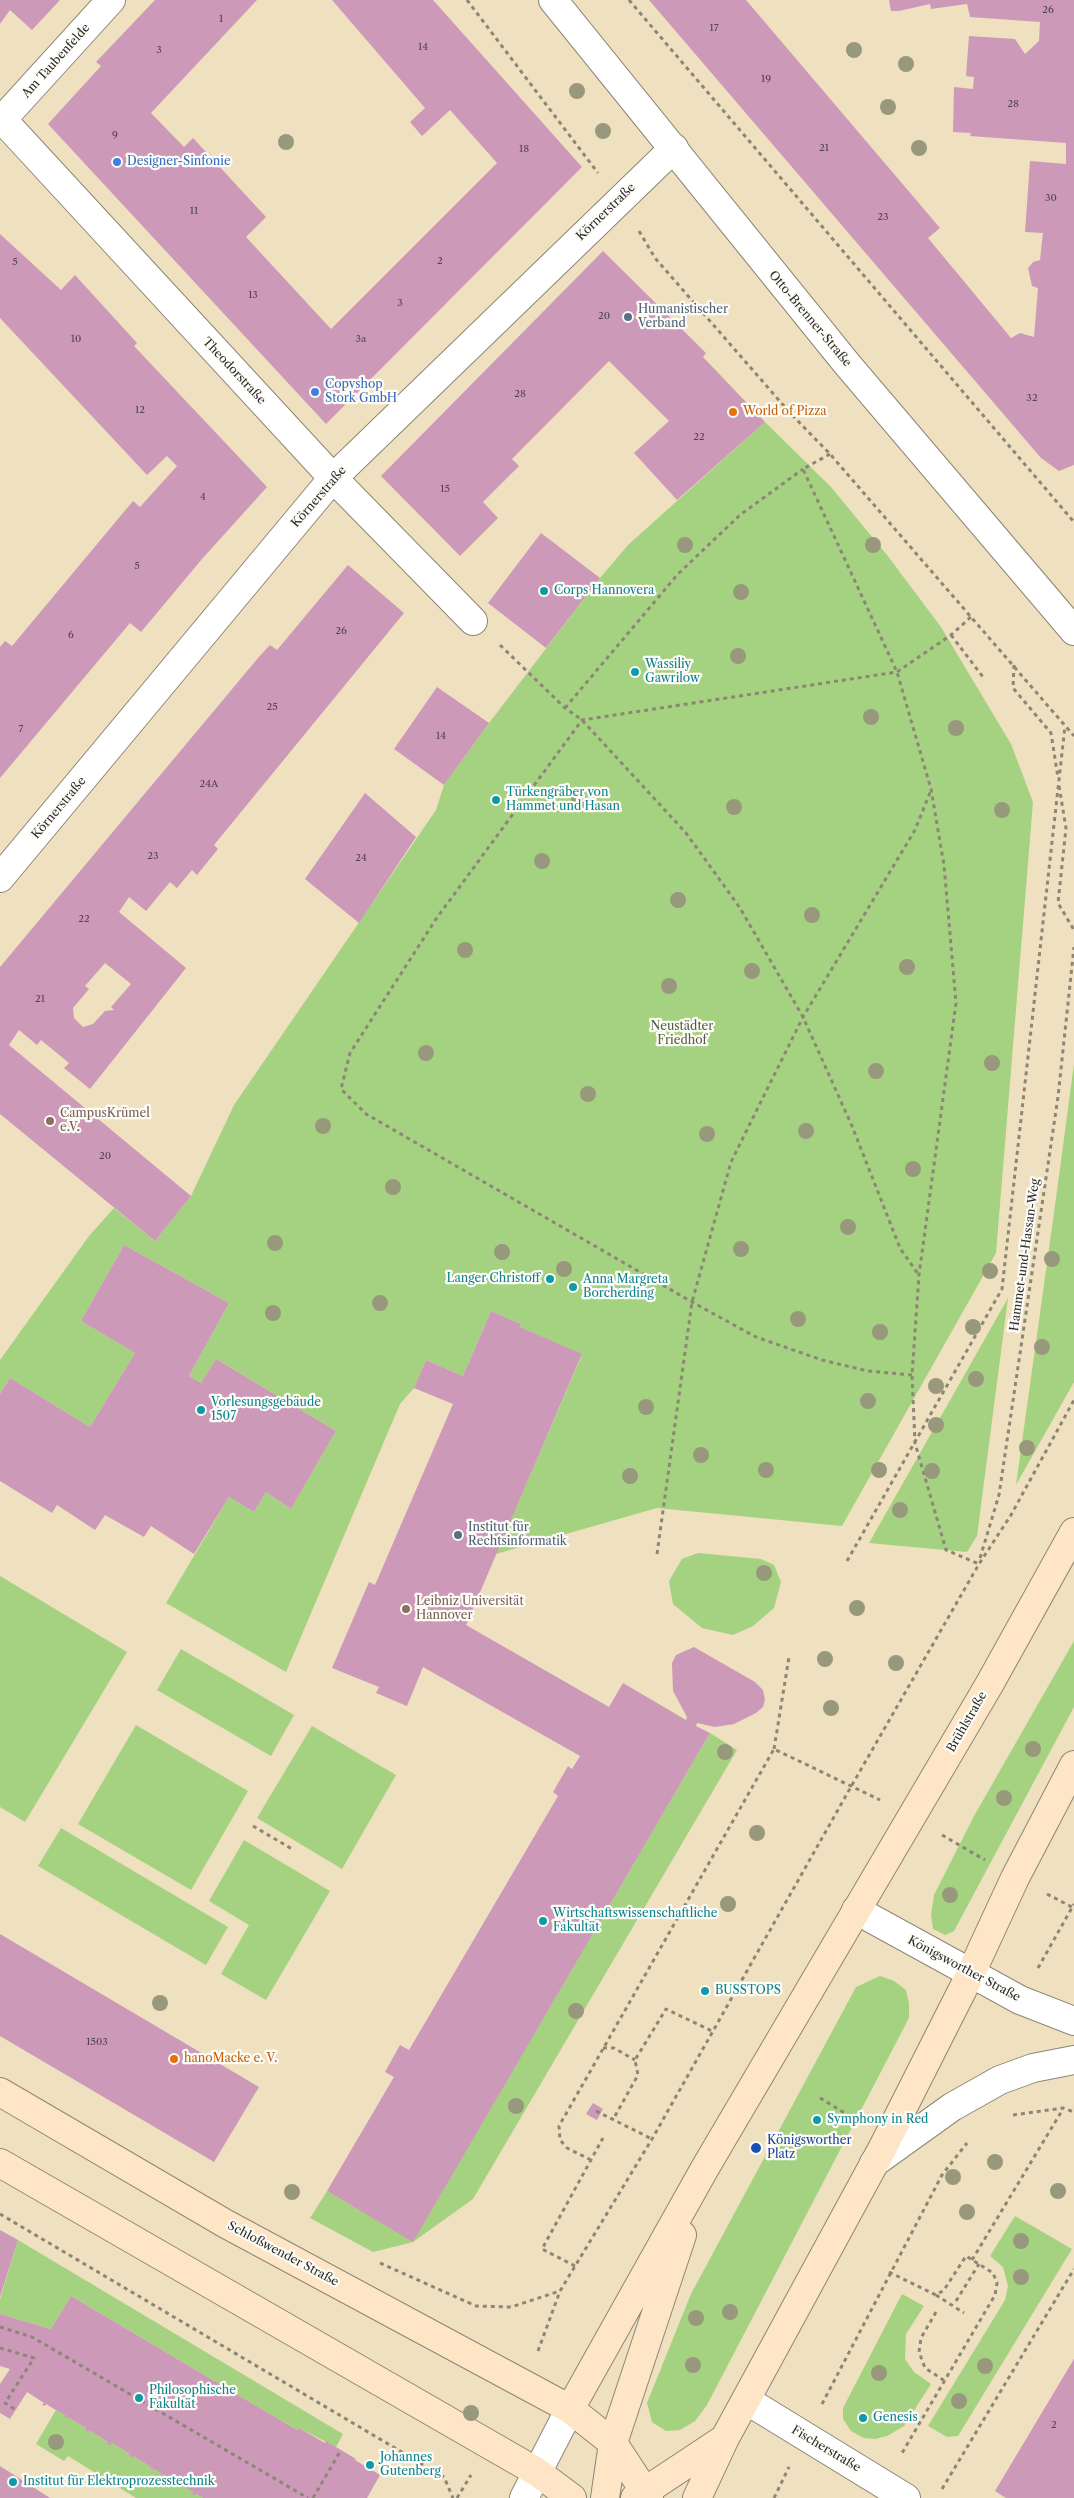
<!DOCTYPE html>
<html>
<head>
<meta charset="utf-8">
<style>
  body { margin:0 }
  canvas { display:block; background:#efe0c0 }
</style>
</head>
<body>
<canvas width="1074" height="2498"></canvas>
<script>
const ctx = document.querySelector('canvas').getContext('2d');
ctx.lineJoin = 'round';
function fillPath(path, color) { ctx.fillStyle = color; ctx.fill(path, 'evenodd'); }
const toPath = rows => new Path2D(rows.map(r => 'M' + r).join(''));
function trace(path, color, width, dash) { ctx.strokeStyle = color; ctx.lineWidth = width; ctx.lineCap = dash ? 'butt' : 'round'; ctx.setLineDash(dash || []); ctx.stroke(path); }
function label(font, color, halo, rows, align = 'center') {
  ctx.font = font + ' "Libre Caslon Text",serif'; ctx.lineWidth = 4.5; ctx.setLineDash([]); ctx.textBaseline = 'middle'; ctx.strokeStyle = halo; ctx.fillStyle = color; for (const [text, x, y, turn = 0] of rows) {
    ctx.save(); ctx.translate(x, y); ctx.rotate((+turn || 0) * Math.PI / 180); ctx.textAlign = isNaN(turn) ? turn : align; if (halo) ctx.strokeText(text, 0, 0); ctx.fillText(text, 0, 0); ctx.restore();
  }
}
fillPath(toPath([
  [765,422,831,487,887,555,941,627,1011,744,1033,802,996,1253,842,1526,657,1508,496,1554,582,1355,520,1327,521,1324,491,1311,463,1376,426,1360,414,1388,400,1404,286,1672,166,1603,229,1497,254,1512,266,1492,291,1509,336,1431,216,1359,201,1383,189,1376,229,1303,124,1245,81,1321,135,1353,90,1427,10,1378,0,1394,0,1360,89,1236,114,1208,155,1241,191,1196,234,1105,436,810,444,785,489,723,600,578,628,545],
  [1074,1064,1074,1382,1016,1485,1054,1213],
  [1008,1298,977,1536,967,1552,869,1543],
  [698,1553,761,1559,774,1565,781,1582,774,1608,753,1626,733,1635,702,1628,673,1604,669,1581,682,1559],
  [0,1576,127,1652,25,1822,0,1807],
  [1074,1641,1074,1707,954,1931,945,1935,933,1929,931,1915,934,1895,974,1816],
  [181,1649,294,1715,271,1756,157,1690],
  [136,1725,248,1791,191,1890,78,1824],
  [312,1726,396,1775,342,1869,257,1818],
  [710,1733,737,1750,473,2199,413,2242,373,2252,310,2218,327,2191,413,2241],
  [61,1828,228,1927,206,1965,38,1866],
  [244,1840,330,1891,266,2000,221,1974,249,1925,209,1901],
  [880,1976,894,1981,906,1990,909,2003,909,2018,707,2405,695,2421,680,2430,666,2431,652,2422,647,2403,691,2294,856,1987],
  [1015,2216,1072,2249,958,2436,947,2437,928,2426,1005,2300,1008,2286,1003,2267,990,2256],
  [18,2240,343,2434,336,2447,299,2428,297,2430,71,2296,51,2329,0,2314,0,2299],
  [902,2294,924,2306,906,2334,905,2359,914,2372,931,2384,904,2426,887,2436,875,2439,864,2438,851,2431,843,2419,843,2408],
  [56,2410,66,2416,65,2418,69,2418,86,2428,85,2431,89,2430,108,2442,108,2444,112,2443,130,2454,129,2457,133,2456,151,2467,150,2469,156,2470,175,2483,176,2482,193,2492,195,2496,196,2494,203,2498,136,2498,68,2456,64,2461,36,2444]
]), '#a5d280');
fillPath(toPath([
  [0,0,60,0,32,30,10,10,0,24],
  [155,0,257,0,151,113,184,147,193,138,266,217,246,237,331,329,497,163,450,110,422,136,410,122,425,108,332,0,433,0,582,167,326,424,48,124,101,66,96,62],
  [649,0,746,0,940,228,928,238,1011,338,1020,333,1034,337,1038,288,1032,286,1028,268,1033,262,1040,260,1043,233,1025,232,1030,161,1066,164,1066,143,970,136,971,133,953,132,954,87,973,89,974,77,966,76,969,36,1015,39,1025,54,1039,41,1040,22,970,17,967,4,931,9,930,4,899,11,891,11,889,0,1074,0,1074,465,1059,471,1041,458],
  [0,234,61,290,75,275,137,343,134,346,267,487,202,559,141,632,130,623,0,778,0,647,5,641,12,646,133,501,140,507,177,466,167,456,147,475,0,318],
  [603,251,706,353,703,357,765,422,677,500,634,453,669,421,609,361,512,459,519,466,483,502,498,518,460,556,381,476],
  [541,533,600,578,546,648,488,603],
  [348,565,404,613,214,845,218,849,197,875,192,870,177,888,170,882,146,911,129,897,119,912,186,968,90,1089,64,1068,69,1063,41,1040,37,1045,19,1030,9,1045,191,1196,155,1241,0,1114,0,967,258,658,270,645,277,650],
  [105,963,131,984,111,1007,114,1010,105,1011,93,1024,83,1027,74,1018,73,1008,89,989,85,986],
  [437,687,489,723,444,785,394,749],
  [365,793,416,837,359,923,305,879],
  [124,1245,229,1303,189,1376,201,1383,216,1359,336,1431,291,1509,266,1492,254,1512,229,1497,194,1554,151,1526,144,1537,105,1515,95,1530,57,1505,52,1513,0,1481,0,1394,10,1378,90,1427,135,1353,81,1321],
  [491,1311,521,1324,520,1327,582,1354,466,1625,609,1707,623,1683,686,1720,687,1717,673,1691,672,1663,676,1655,694,1647,755,1682,763,1690,765,1700,763,1707,756,1713,734,1724,715,1727,697,1723,696,1726,710,1733,413,2242,327,2191,394,2077,385,2072,400,2045,409,2050,558,1796,553,1792,568,1766,572,1769,580,1756,423,1667,407,1706,376,1693,379,1687,332,1668,369,1582,375,1585,453,1404,414,1388,426,1360,463,1376],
  [0,1934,259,2087,214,2162,0,2036],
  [593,2103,603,2109,597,2120,586,2114],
  [0,2230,18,2240,0,2297],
  [71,2296,297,2430,299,2428,325,2443,326,2441,356,2459,355,2460,380,2475,367,2498,203,2498,196,2494,195,2496,192,2494,193,2492,176,2482,175,2484,156,2470,150,2469,151,2467,133,2456,132,2458,129,2456,130,2454,112,2443,111,2445,107,2444,108,2442,89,2430,88,2432,85,2430,86,2428,69,2418,64,2418,66,2416,46,2404,45,2406,42,2405,44,2403,27,2392,10,2419,0,2413,0,2384,10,2369,0,2366,0,2314,51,2329],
  [1074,2359,1074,2498,1006,2498,995,2491],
  [0,2466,50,2498,0,2498]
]), '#cd99b8');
const minor = toPath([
  [0,117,333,478,473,621],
  [0,122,111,0],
  [0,878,333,478,674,148],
  [746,2400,906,2498]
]);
const tertiary = toPath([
  [553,0,847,364,1074,631],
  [856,1910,1020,2000,1074,2021],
  [874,2163,952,2107,1000,2080,1033,2068,1074,2060],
  [524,2498,570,2409]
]);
const secondary = toPath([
  [0,2092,226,2224,570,2409,613,2443,649,2498],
  [0,2163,490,2445,537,2472,572,2498],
  [570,2409,705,2168,989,1685,1074,1532],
  [605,2498,613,2443,682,2235],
  [635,2498,724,2439],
  [697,2498,725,2438,881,2151,971,1973,1015,1878,1074,1765]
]);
trace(minor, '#8d8676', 30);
trace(tertiary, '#8d8676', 30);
trace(secondary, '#8d8676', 30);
trace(toPath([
  [467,0,598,173],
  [629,0,1074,522],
  [639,231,655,258,791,414,830,454,1074,736],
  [830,454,803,469,897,672,931,789,944,865,956,1003,919,1275,912,1375,915,1443,946,1550,979,1564],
  [951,635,983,677],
  [500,645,565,708,582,720,686,833,740,908,803,1017,852,1126,900,1248,918,1274],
  [1014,665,1013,688,1051,733,1058,778],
  [565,708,678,574,740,515,803,469],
  [1059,786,1066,828,1058,903,1074,930],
  [912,1375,868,1371,822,1360,756,1337,692,1302,366,1114,341,1089,350,1053,436,919,582,720,897,672,951,635,972,616],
  [657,1554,692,1302,731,1162,803,1017,915,830,931,790],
  [980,1558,999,1495,1058,1097,1074,947],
  [847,1561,1002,1289,1065,726],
  [774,1749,789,1657],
  [253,1826,292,1849],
  [942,1835,985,1860],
  [1047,1894,1072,1907,1074,1910],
  [1038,1968,1074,1904],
  [603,2048,614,2048,635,2060],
  [820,2098,848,2115,855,2123],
  [596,2111,652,2139],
  [1013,2115,1063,2108,1074,2112],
  [615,2116,638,2075,635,2060,666,2009,714,2032],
  [591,2160,567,2148,560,2140,559,2126,774,1749,880,1800],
  [0,2214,444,2477,453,2498],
  [972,2260,1063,2109],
  [380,2263,476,2306,511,2307,560,2291],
  [575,2266,542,2249,603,2138],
  [889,2272,936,2295,944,2290,966,2256,993,2273,997,2283,995,2295,902,2453],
  [936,2295,964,2313],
  [956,2301,979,2264],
  [936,2312,921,2338,919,2352,925,2368,945,2381],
  [0,2327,32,2337,308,2498],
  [0,2348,34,2358,5,2403,16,2410],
  [538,2351,560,2291,652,2139,852,1785,979,1564,1011,1515,1074,1400],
  [822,2404,942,2175,967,2143],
  [942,2489,1074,2269],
  [313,2498,341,2450],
  [457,2498,471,2475],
  [774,2498,789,2467]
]), '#8d8676', 3, [4, 4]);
trace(minor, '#fff', 28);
trace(tertiary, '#fff', 28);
trace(secondary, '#fde5c5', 28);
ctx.fillStyle = '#98987c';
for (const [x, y] of [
  [854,50],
  [906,64],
  [577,91],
  [888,107],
  [603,131],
  [286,142],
  [919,148],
  [685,545],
  [873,545],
  [741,592],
  [738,656],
  [871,717],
  [956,728],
  [579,801],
  [734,807],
  [1002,810],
  [542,861],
  [678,900],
  [812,915],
  [465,950],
  [907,967],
  [752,971],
  [669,986],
  [426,1053],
  [992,1063],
  [876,1071],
  [588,1094],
  [323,1126],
  [806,1131],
  [707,1134],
  [913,1169],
  [393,1187],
  [848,1227],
  [275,1243],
  [741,1249],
  [502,1252],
  [1052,1259],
  [564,1269],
  [990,1271],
  [380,1303],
  [273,1313],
  [798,1319],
  [973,1327],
  [880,1332],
  [1042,1347],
  [976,1379],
  [936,1386],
  [868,1401],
  [646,1407],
  [936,1425],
  [1027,1448],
  [701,1455],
  [766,1470],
  [879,1470],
  [932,1471],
  [630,1476],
  [900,1510],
  [764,1573],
  [857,1608],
  [825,1659],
  [896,1663],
  [831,1708],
  [1033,1749],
  [725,1752],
  [1004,1798],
  [757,1833],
  [950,1895],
  [728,1904],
  [160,2003],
  [576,2011],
  [516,2106],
  [995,2162],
  [953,2177],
  [1058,2191],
  [292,2192],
  [967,2212],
  [1021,2241],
  [1021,2277],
  [730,2312],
  [696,2318],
  [693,2365],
  [985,2366],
  [879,2373],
  [959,2401],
  [471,2413],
  [56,2442]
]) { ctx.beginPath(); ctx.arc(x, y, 8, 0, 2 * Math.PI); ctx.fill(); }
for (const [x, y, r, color] of [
  [117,162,5,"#3f7fe0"],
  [628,317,5,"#5c6f8a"],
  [315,392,5,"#3f7fe0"],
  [733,412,5,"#e8710a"],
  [544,591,5,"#0f9aa8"],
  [635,672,5,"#0f9aa8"],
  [496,800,5,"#0f9aa8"],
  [50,1121,5,"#8d6e63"],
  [550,1279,5,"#0f9aa8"],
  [573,1287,5,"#0f9aa8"],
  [201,1410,5,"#0f9aa8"],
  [458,1535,5,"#5c6f8a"],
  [406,1609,5,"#8d6e63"],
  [543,1921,5,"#0f9aa8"],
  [705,1991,5,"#0f9aa8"],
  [174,2059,5,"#e8710a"],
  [817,2120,5,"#0f9aa8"],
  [756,2148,6,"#1a4fb4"],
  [139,2398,5,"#0f9aa8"],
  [863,2418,5,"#0f9aa8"],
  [370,2465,5,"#0f9aa8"],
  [13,2482,5,"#0f9aa8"]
]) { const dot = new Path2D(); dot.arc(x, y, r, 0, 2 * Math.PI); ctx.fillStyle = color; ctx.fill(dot); trace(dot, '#fdfcf7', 2); }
label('10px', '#54464e', null, [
  ["26",1048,10],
  ["1",221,19],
  ["17",714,28],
  ["14",423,47],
  ["3",159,50],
  ["19",766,79],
  ["28",1013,104],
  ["9",115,135],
  ["21",824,148],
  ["18",524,149],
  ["30",1051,198],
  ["11",194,211],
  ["23",883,217],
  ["2",440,261],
  ["5",15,262],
  ["13",253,295],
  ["3",400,303],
  ["20",604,316],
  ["10",76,339],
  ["3a",361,339],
  ["28",520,394],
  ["32",1032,398],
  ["12",140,410],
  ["22",699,437],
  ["15",445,489],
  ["4",203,497],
  ["5",137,566],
  ["26",341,631],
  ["6",71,635],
  ["25",272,707],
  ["7",21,729],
  ["14",441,736],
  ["24A",209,784],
  ["23",153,856],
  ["24",361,858],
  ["22",84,919],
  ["21",40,999],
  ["20",105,1156],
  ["1503",97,2042],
  ["2",1054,2425]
]);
label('12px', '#2b2b2b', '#fdfcf7', [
  ["Am Taubenfelde",56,61,-48],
  ["Körnerstraße",606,212,-44],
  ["Otto-Brenner-Straße",810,319,50],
  ["Theodorstraße",234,371,47],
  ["Körnerstraße",319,497,-49],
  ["Körnerstraße",59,808,-50],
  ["Hammet-und-Hassan-Weg",1025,1255,-82],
  ["Brühlstraße",967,1722,-60],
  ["Königsworther Straße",964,1969,28],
  ["Schloßwender Straße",283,2254,28],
  ["Fischerstraße",826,2449,31]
]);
label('12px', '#366cbe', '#fdfcf7', [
  ["Designer-Sinfonie",127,162],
  ["Copyshop",325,385],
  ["Stork GmbH",325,399]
], 'left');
label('12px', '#4e5e75', '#fdfcf7', [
  ["Humanistischer",638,310],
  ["Verband",638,324],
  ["Institut für",468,1528],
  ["Rechtsinformatik",468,1542]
], 'left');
label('12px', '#c56008', '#fdfcf7', [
  ["World of Pizza",743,412],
  ["hanoMacke e. V.",184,2059]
], 'left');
label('12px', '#0d838f', '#fdfcf7', [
  ["Corps Hannovera",554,591],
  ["Wassiliy",645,665],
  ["Gawrilow",645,679],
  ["Türkengräber von",506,793],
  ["Hammet und Hasan",506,807],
  ["Langer Christoff",540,1279,"right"],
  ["Anna Margreta",583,1280],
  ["Borcherding",583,1294],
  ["Vorlesungsgebäude",211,1403],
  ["1507",211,1417],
  ["Wirtschaftswissenschaftliche",553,1914],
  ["Fakultät",553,1928],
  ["BUSSTOPS",715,1991],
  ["Symphony in Red",827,2120],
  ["Philosophische",149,2391],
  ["Fakultät",149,2405],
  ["Genesis",873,2418],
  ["Johannes",380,2458],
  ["Gutenberg",380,2472],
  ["Institut für Elektroprozesstechnik",23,2482]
], 'left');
label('12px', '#505d44', '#fdfcf7', [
  ["Neustädter",682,1027],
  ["Friedhof",682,1041]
]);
label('12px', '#785e54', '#fdfcf7', [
  ["CampusKrümel",60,1114],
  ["e.V.",60,1128],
  ["Leibniz Universität",416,1602],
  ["Hannover",416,1616]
], 'left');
label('12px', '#164399', '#fdfcf7', [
  ["Königsworther",767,2141],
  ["Platz",767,2155]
], 'left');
</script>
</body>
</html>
